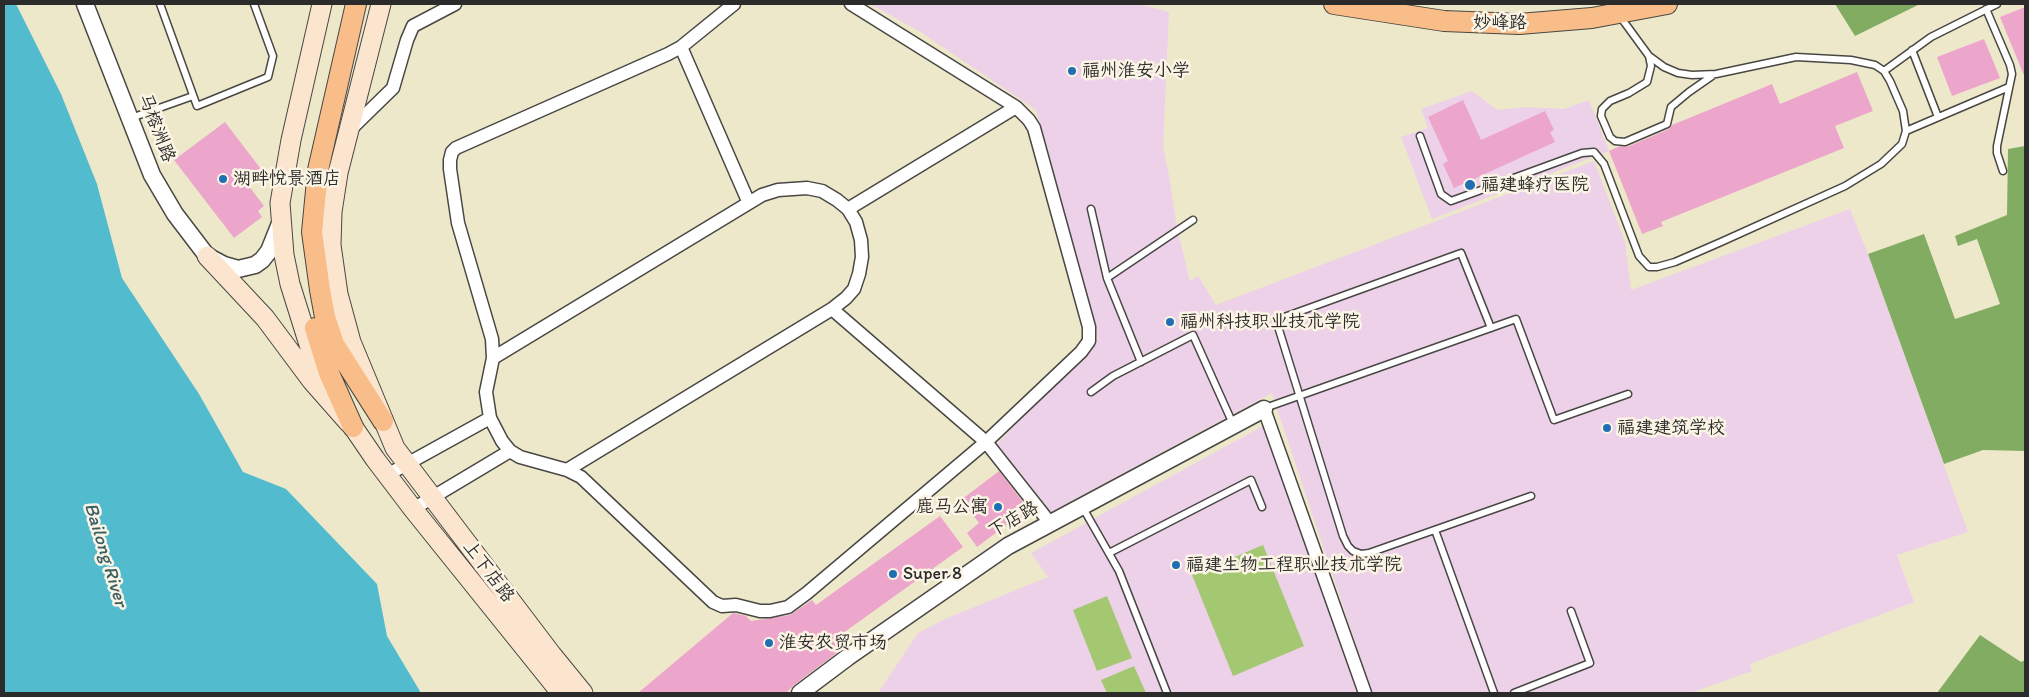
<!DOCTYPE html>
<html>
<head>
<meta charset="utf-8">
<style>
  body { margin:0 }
  #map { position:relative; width:2029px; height:697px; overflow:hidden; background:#eee8cb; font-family:Itim,sans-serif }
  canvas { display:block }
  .frame { position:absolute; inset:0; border:5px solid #2b2b2b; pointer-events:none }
</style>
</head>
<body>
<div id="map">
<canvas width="2029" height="697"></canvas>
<div class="frame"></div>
</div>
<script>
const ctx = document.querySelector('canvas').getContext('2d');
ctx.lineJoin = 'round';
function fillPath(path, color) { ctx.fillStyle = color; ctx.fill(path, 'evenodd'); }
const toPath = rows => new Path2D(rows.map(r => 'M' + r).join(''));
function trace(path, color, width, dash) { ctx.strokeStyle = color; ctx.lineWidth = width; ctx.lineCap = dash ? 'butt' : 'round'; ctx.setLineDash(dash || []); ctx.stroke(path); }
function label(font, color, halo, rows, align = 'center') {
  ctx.font = font + ' Itim,"LXGW WenKai TC",sans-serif'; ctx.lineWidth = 5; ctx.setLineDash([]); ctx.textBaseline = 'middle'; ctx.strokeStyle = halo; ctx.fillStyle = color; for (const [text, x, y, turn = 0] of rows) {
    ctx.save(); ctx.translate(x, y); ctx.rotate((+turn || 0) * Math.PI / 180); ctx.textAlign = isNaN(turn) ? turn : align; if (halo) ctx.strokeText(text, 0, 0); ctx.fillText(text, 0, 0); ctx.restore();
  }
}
fillPath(toPath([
  [870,4,1139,4,1169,12,1163,147,1169,175,1177,228,1190,281,1198,276,1216,305,1594,161,1625,242,1631,290,1850,209,1868,254,1968,532,1897,555,1914,602,1750,664,1752,671,1690,693,1372,693,1272,393,1051,512,997,444,1098,338,1036,110,919,31],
  [1472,91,1497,110,1527,107,1564,109,1589,100,1609,151,1432,219,1401,137,1428,128,1421,109],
  [1263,426,1359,693,878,693,918,633,945,619,1048,577,1031,553]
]), '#ecd1e9');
fillPath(toPath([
  [1263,545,1304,646,1233,676,1192,575],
  [1107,596,1132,658,1097,671,1073,610],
  [1134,666,1146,693,1107,693,1101,680]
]), '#a4c771');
fillPath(toPath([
  [1835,4,1920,4,1855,36],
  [2025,146,2025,451,1983,450,1944,464,1868,254,1924,234,1955,319,2000,304,1977,239,1958,246,1955,236,2007,215,2008,149],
  [1980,635,2021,662,2025,660,2025,693,1937,693]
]), '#83ac63');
fillPath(toPath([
  [4,4,16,4,61,94,97,184,122,278,199,394,243,472,286,489,377,584,387,636,421,693,4,693]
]), '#52bcce');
fillPath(toPath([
  [2025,7,2025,78,2000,17],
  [1984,39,2000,78,1952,96,1937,57],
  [1857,72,1873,111,1835,126,1844,148,1661,222,1663,226,1642,234,1609,151,1620,146,1627,147,1669,129,1672,125,1772,84,1780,104],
  [1463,100,1481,140,1545,111,1554,130,1550,132,1555,142,1454,188,1443,164,1448,161,1428,117],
  [225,122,264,173,248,185,264,206,258,211,262,217,234,238,174,160],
  [999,471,1033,515,1018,527,1013,520,977,547,967,533,979,523,961,500],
  [940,516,963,547,839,636,842,649,794,685,786,693,638,693,733,613,746,616,751,621,790,615,812,600,816,605]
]), '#eda6cb');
const service = toPath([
  [160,4,197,106,268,77,273,56,254,4],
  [1986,9,2010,65,2012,74,1997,146,1997,153,2003,171],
  [1912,50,1938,117],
  [1649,56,1651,66,1647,82,1629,93,1610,101,1602,109,1601,116,1610,137,1615,141,1625,142,1667,124,1671,107,1689,92,1712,76],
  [1884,71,1931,37,1997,4],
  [131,118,193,96],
  [1906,131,2009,87],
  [1420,136,1441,194,1451,201,1582,153,1594,152,1604,164,1639,256,1649,267,1657,267,1675,262,1721,242,1845,186,1881,164,1902,144,1906,131,1903,111,1890,81,1884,71,1875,65,1851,60,1796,57,1716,74,1692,75,1678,73,1664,67,1649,56,1619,15],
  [1091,209,1107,278,1141,362],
  [1107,278,1193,220],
  [1491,328,1461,253,1276,320,1343,536,1348,546,1353,551,1361,554,1369,553,1531,496],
  [1091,392,1113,376,1193,335,1233,424],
  [1265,408,1516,319,1554,420,1628,394],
  [1083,508,1119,571,1167,693],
  [1435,530,1494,693],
  [1109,553,1251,480,1262,507],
  [1514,693,1590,663,1571,611]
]);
const minor = toPath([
  [734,4,681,47,668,54,456,148,452,152,450,160,450,169,458,223,492,339,493,358,486,392,490,418,502,441,510,451,520,457,567,470,581,477,713,602,722,606,736,605,760,611,770,611,788,607,807,593,986,442,1081,352,1089,341,1089,327,1034,128,1029,120,1016,107,851,4],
  [681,47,748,201],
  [350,130,393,88,407,40,413,26,455,4],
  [848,209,1016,107],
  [832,309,986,442,1050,523],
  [493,358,762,195,778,190,807,188,822,191,837,200,848,209,856,222,861,240,862,257,859,274,854,289,846,298,832,309,567,470],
  [1264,409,1365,693],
  [387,475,490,418],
  [413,509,510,451]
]);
const tertiary = toPath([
  [85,4,152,175,175,214,207,256,224,265,238,269,255,265,262,260,269,251,281,221],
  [800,693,848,657,1008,546,1264,409]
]);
const secondary = toPath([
  [322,4,291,140,280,203,284,255,290,284,311,351,325,381],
  [381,4,338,173,332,212,331,245,338,294,351,342,395,448,552,655,583,693],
  [207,256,265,318,312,381,349,423],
  [345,415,375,459,413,509,561,693]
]);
const primary = toPath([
  [356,4,318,170,312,232,320,290,325,317,334,344,383,421],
  [1334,4,1444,21,1519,24,1592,18,1667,4],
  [315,328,329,373,353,427]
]);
trace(service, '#484743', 9);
trace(minor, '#484743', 15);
trace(tertiary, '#484743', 19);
trace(secondary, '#484743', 21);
trace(primary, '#484743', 22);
trace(service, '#fff', 6);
trace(minor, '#fff', 12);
trace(tertiary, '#fff', 16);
trace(secondary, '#fce5cf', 19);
trace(primary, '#f8bd88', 20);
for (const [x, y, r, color] of [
  [1072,71,5,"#1f6fb2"],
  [223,179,5,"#1f6fb2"],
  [1470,185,6,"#1f6fb2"],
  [1170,322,5,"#1f6fb2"],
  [1607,428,5,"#1f6fb2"],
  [998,507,5,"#1f6fb2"],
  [1176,565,5,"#1f6fb2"],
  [893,574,5,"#1f6fb2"],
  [769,643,5,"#1f6fb2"]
]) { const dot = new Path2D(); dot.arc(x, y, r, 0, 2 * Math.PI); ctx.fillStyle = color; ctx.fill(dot); trace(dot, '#fcf5e5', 2); }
label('18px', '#2b2b2b', '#fcf5e5', [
  ["妙峰路",1500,23],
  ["马榕洲路",156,128,69],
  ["下店路",1014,520,-30],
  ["上下店路",488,572,53]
]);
label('18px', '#2b2b2b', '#fcf5e5', [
  ["福州淮安小学",1082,71],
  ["湖畔悦景酒店",233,179],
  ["福建蜂疗医院",1481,185],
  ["福州科技职业技术学院",1180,322],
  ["福建建筑学校",1617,428],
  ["鹿马公寓",988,507,"right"],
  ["福建生物工程职业技术学院",1186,565],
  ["Super 8",903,574],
  ["淮安农贸市场",779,643]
], 'left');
label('italic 19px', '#395e64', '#fcf5e5', [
  ["Bailong River",105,555,73]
]);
</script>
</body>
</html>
